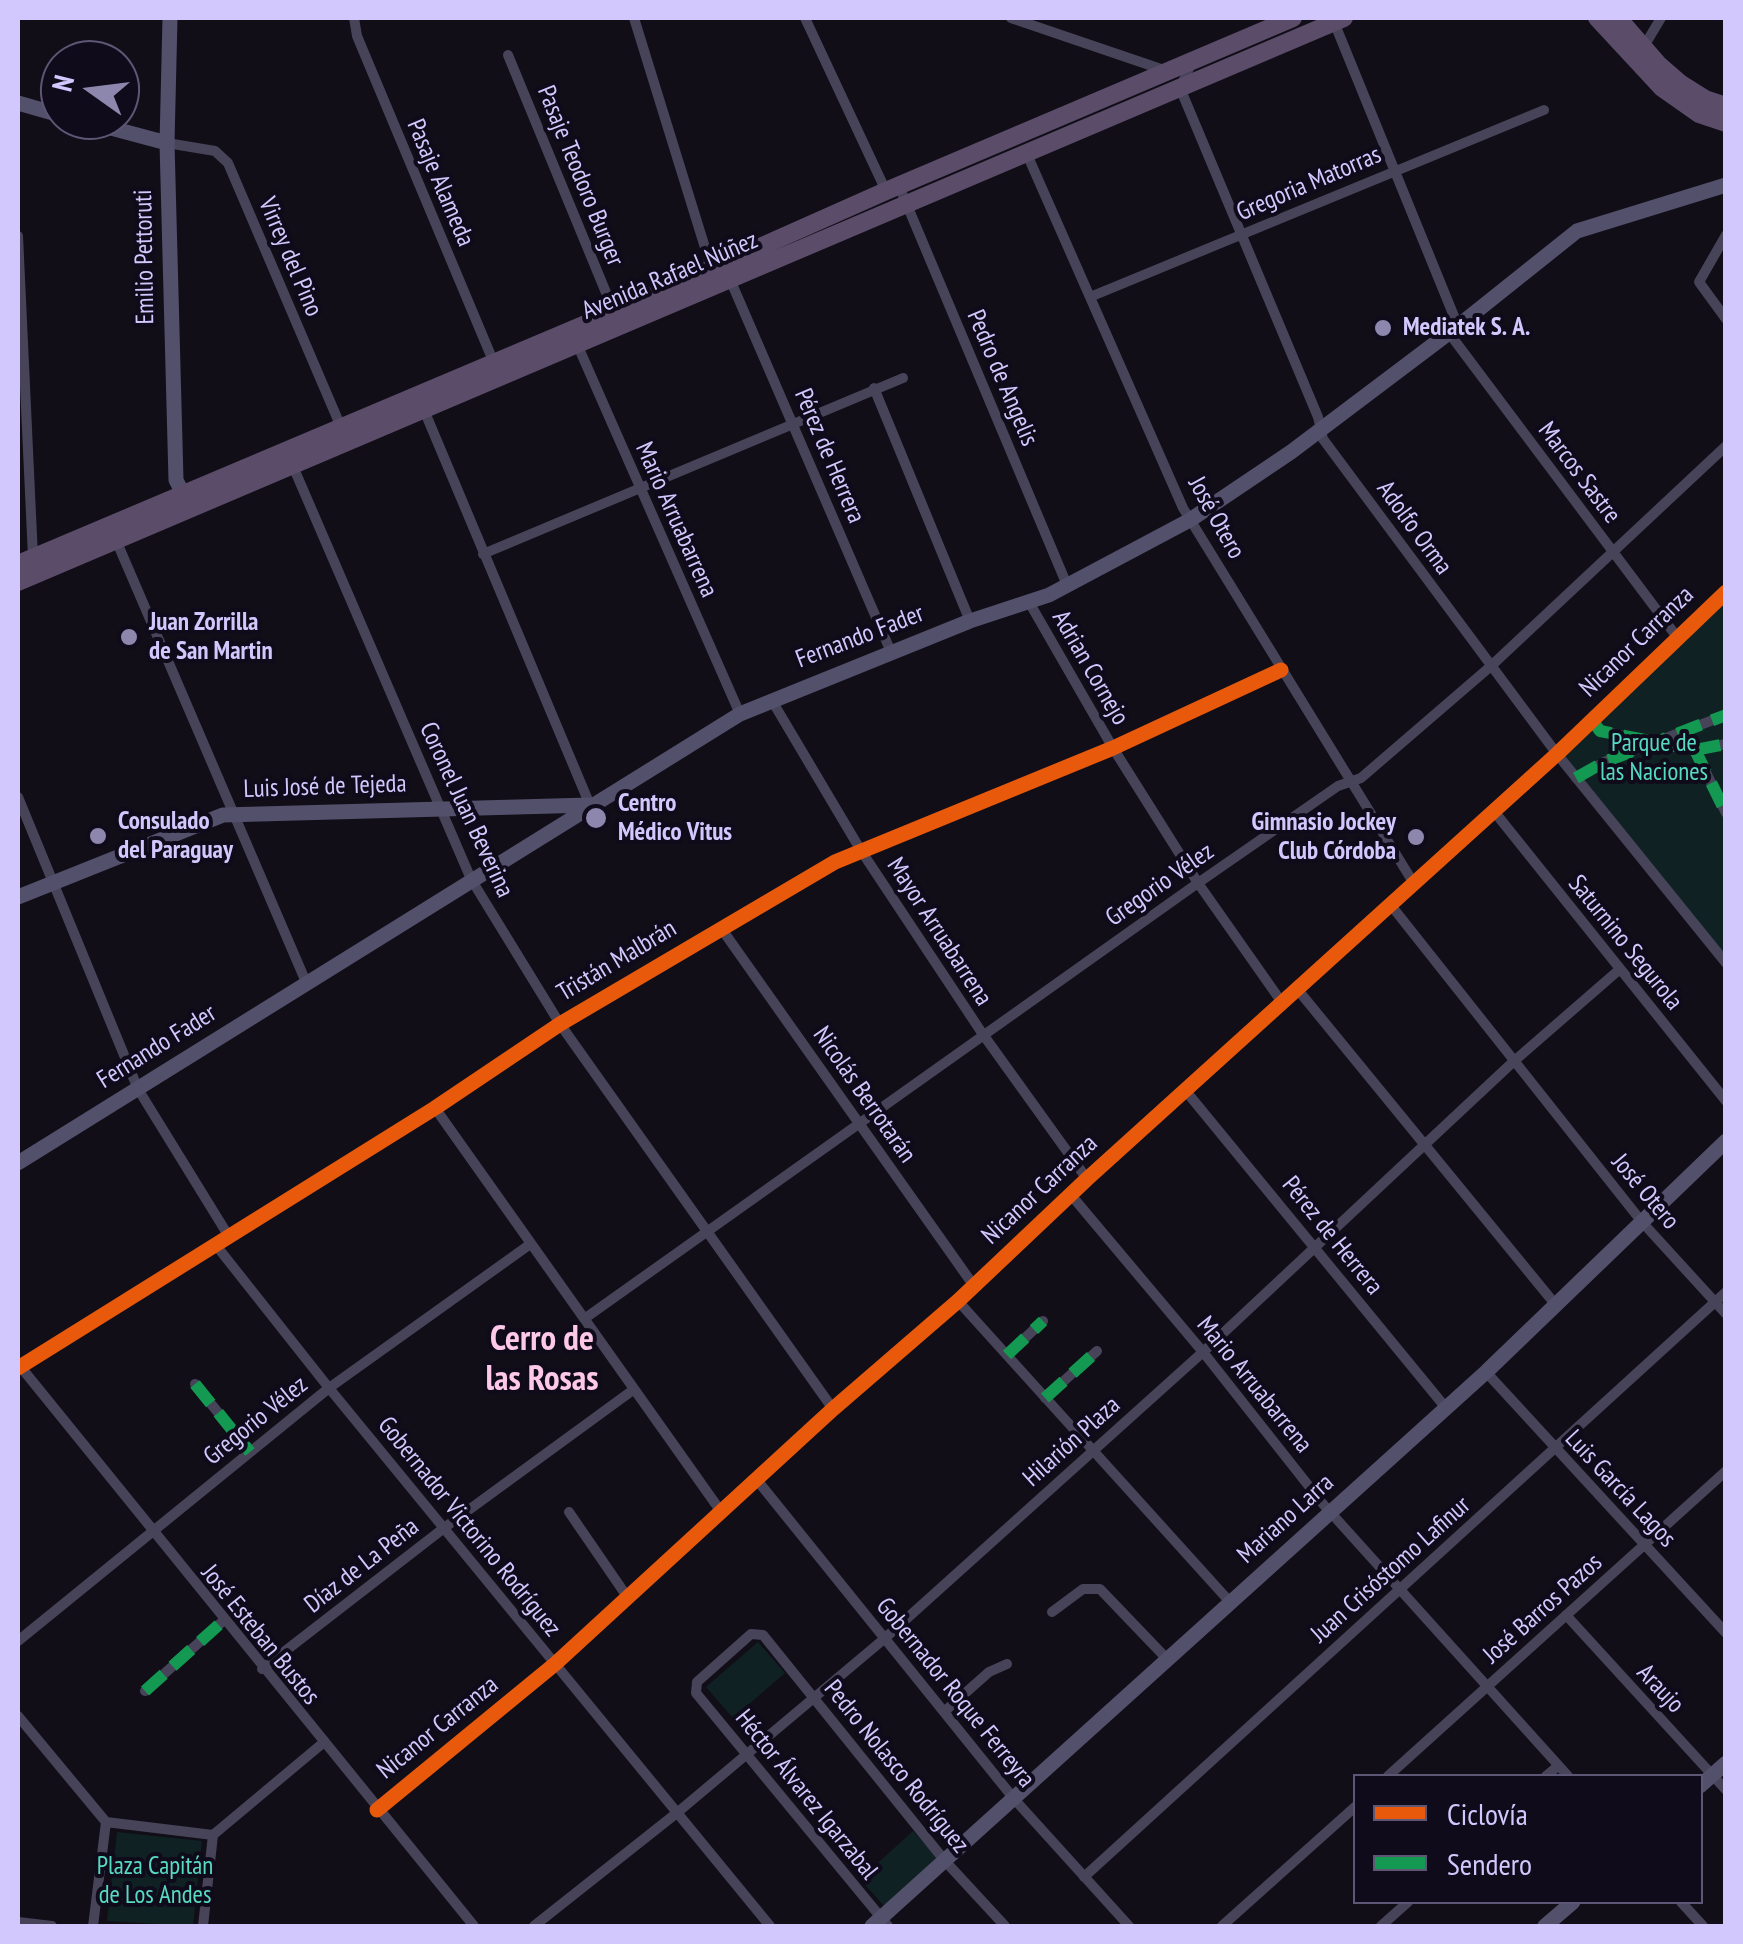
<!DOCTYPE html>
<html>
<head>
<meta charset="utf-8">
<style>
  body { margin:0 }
  #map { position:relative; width:1743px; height:1944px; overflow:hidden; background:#110e18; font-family:"PT Sans Narrow",sans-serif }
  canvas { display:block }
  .frame { position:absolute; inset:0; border:20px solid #d2c8fd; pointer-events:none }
  .legend { position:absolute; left:1353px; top:1774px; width:350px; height:130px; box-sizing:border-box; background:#0f0b1b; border:2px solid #5d5775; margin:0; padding:12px 18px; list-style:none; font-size:30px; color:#d2c8fd }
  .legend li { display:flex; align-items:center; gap:20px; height:50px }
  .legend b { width:50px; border:2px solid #5d5775 }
  .north { position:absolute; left:40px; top:40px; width:100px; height:100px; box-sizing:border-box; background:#0f0b1b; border:2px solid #5d5775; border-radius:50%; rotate:284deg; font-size:28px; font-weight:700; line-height:40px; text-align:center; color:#d2c8fd }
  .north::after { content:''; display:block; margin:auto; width:35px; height:45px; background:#8e87ad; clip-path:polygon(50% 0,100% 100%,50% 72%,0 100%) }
</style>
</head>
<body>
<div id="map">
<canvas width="1743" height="1944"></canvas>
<div class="frame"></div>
<ul class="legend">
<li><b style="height:12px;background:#e8590c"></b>Ciclovía</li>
<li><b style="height:12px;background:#139951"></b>Sendero</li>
</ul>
<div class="north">N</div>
</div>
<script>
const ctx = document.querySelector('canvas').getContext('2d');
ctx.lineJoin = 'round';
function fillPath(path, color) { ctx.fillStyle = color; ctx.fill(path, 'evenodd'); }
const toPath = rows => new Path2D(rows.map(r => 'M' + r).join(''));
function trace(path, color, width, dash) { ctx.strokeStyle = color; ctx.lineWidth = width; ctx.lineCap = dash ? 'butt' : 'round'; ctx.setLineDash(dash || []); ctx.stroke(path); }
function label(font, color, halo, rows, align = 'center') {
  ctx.font = font + ' "PT Sans Narrow",sans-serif'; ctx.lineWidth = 8; ctx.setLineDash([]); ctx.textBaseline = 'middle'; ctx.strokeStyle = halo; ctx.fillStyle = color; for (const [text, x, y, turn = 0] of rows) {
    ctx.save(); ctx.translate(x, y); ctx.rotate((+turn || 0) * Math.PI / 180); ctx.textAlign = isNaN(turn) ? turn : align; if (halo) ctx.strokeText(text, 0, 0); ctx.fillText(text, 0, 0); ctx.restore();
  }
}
fillPath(toPath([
  [1725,592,1725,963,1557,754],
  [758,1642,785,1673,733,1718,706,1687],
  [913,1831,938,1858,884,1906,860,1879],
  [117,1832,202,1841,193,1926,107,1921]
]), '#0f2123');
trace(toPath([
  [354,18,357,36,494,363],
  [634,18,711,267],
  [805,18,886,191],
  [1011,18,1164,70],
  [1334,22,1458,326],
  [1643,48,1661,18],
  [508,55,614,312],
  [1192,62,1180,88,1318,417,1323,439,1557,754,1726,963],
  [167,143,215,151,228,163,341,427],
  [1026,152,1183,508,1413,882],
  [899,186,1067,585],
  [1726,235,1699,282,1726,319],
  [18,236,33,557],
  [729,277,891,652],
  [1090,297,1544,110],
  [1449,333,1677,637],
  [577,344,740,714],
  [874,388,970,621],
  [424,410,590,805],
  [292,464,471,879,560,1024,833,1409],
  [116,540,306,982],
  [483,554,903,378],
  [1029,602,1113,748,1198,883,1283,1004],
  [771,699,860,849,982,1033,1087,1179],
  [1592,720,1600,731,1695,750,1726,744],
  [1695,750,1726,813],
  [1576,778,1604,762,1726,715],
  [18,797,138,1089,228,1235],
  [1493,810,1726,1101],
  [1390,904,1642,1222,1726,1314],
  [721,928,974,1286],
  [1298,990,1555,1304],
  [1185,1090,1446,1408],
  [435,1108,722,1513],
  [1071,1195,1203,1352,1323,1504,1568,1776],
  [215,1244,329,1388,770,1926],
  [958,1301,1230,1602],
  [584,1319,1198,883,1338,786,1361,778,1491,666,1726,446],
  [1007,1355,1043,1321],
  [20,1366,474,1926],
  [18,1368,435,1108,560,1024,835,862,1113,748,1281,670],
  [1486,1372,1726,1633],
  [195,1384,250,1452],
  [1045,1398,1097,1351],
  [757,1480,1015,1800,1129,1926],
  [569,1512,628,1598],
  [1052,1612,1083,1589,1100,1589,1167,1659],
  [1566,1615,1726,1790],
  [18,1641,329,1388,529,1245],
  [262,1669,444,1528,633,1390],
  [145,1691,223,1621],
  [945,1711,989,1672,1007,1664],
  [18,1716,106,1822,213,1835,203,1926],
  [1388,1776,1726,1471],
  [1546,1776,1558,1766],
  [377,1810,555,1664,833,1409,958,1301,1087,1179,1557,754,1726,592],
  [213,1835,323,1743],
  [1084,1877,1726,1292],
  [1681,1902,1703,1926],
  [18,1922,52,1926],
  [93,1926,106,1822],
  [534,1926,678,1812,884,1639,1203,1352,1513,1062,1620,969],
  [888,1926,696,1693,697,1682,751,1634,763,1635,945,1861,1005,1926],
  [1222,1926,1356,1806],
  [1381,1926,1408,1902]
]), '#474459', 10);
trace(toPath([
  [170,18,167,143,176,480,186,500],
  [18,103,60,115],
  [81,120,167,143],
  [18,897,223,815,590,805],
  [18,1163,740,714,970,621,1049,595,1190,520,1291,452,1458,326,1577,231,1726,185],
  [1700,1786,1726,1763],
  [872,1926,1486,1372,1726,1141],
  [1545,1926,1573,1902]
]), '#53506c', 15);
trace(toPath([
  [1597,18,1662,88,1699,114,1726,123],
  [1618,18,1658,64,1681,84,1705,99,1726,106],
  [18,564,614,312,886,191,1293,18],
  [18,582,1344,18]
]), '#5b4d6a', 18);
trace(toPath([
  [1592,720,1600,731,1695,750,1726,744],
  [1695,750,1726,813],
  [1576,778,1604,762,1726,715],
  [1007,1355,1043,1321],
  [195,1384,250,1452],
  [1045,1398,1097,1351],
  [145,1691,223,1621]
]), '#139951', 12, [25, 12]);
trace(toPath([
  [18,1368,435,1108,560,1024,835,862,1113,748,1281,670],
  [377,1810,555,1664,833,1409,958,1301,1087,1179,1557,754,1726,592]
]), '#e8590c', 15);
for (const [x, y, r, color] of [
  [1383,328,10,"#8e87ad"],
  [129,637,10,"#8e87ad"],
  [596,818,12,"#8e87ad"],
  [98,836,10,"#8e87ad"],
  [1416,837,10,"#8e87ad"]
]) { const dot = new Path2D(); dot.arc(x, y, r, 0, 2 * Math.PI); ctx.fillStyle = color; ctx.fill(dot); trace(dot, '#0f0b1b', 4); }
label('25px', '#d2c8fd', '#0f0b1b', [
  ["Pasaje Teodoro Burger",580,176,68],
  ["Pasaje Alameda",440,183,67],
  ["Gregoria Matorras",1309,184,-23],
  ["Emilio Pettoruti",145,257,-91],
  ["Virrey del Pino",290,257,67],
  ["Avenida Rafael Núñez",670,276,-23],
  ["Pedro de Angelis",1002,378,67],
  ["Pérez de Herrera",829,456,67],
  ["Marcos Sastre",1579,473,53],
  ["José Otero",1216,518,61],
  ["Mario Arruabarrena",676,520,66],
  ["Adolfo Orma",1414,528,54],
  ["Fernando Fader",860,637,-21],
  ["Nicanor Carranza",1637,642,-44],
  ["Adrian Cornejo",1090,668,60],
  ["Luis José de Tejeda",325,787,-2],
  ["Coronel Juan Beverina",466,810,65],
  ["Gregorio Vélez",1160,885,-35],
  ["Mayor Arruabarrena",939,932,57],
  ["Saturnino Segurola",1625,943,51],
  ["Tristán Malbrán",617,961,-31],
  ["Fernando Fader",157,1047,-32],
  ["Nicolás Berrotarán",864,1095,55],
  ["Nicanor Carranza",1040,1190,-43],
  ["José Otero",1645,1192,50],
  ["Pérez de Herrera",1332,1236,51],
  ["Mario Arruabarrena",1254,1385,51],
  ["Gregorio Vélez",256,1421,-39],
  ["Hilarión Plaza",1072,1442,-42],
  ["Luis García Lagos",1620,1489,47],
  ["Mariano Larra",1286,1519,-42],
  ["Gobernador Victorino Rodríguez",469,1527,51],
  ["Díaz de La Peña",362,1566,-38],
  ["Juan Crisóstomo Lafinur",1391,1570,-42],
  ["José Barros Pazos",1543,1609,-42],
  ["José Esteban Bustos",260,1635,51],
  ["Araujo",1660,1689,47],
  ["Gobernador Roque Ferreyra",955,1693,51],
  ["Nicanor Carranza",438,1728,-39],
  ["Pedro Nolasco Rodríguez",896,1767,51],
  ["Héctor Álvarez Igarzabal",806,1795,51]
]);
label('bold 25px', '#d2c8fd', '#0f0b1b', [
  ["Mediatek S. A.",1403,328],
  ["Juan Zorrilla",149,623],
  ["de San Martin",149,652],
  ["Centro",618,804],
  ["Médico Vitus",618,833],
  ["Consulado",118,822],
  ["del Paraguay",118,851],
  ["Gimnasio Jockey",1396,823,"right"],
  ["Club Córdoba",1396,852,"right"]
], 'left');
label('25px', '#57dac3', '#0f0b1b', [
  ["Parque de",1654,744],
  ["las Naciones",1654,773],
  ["Plaza Capitán",155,1867],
  ["de Los Andes",155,1896]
]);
label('bold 35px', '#fdc9e7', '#0f0b1b', [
  ["Cerro de",542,1340],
  ["las Rosas",542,1380]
]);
</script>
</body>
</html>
